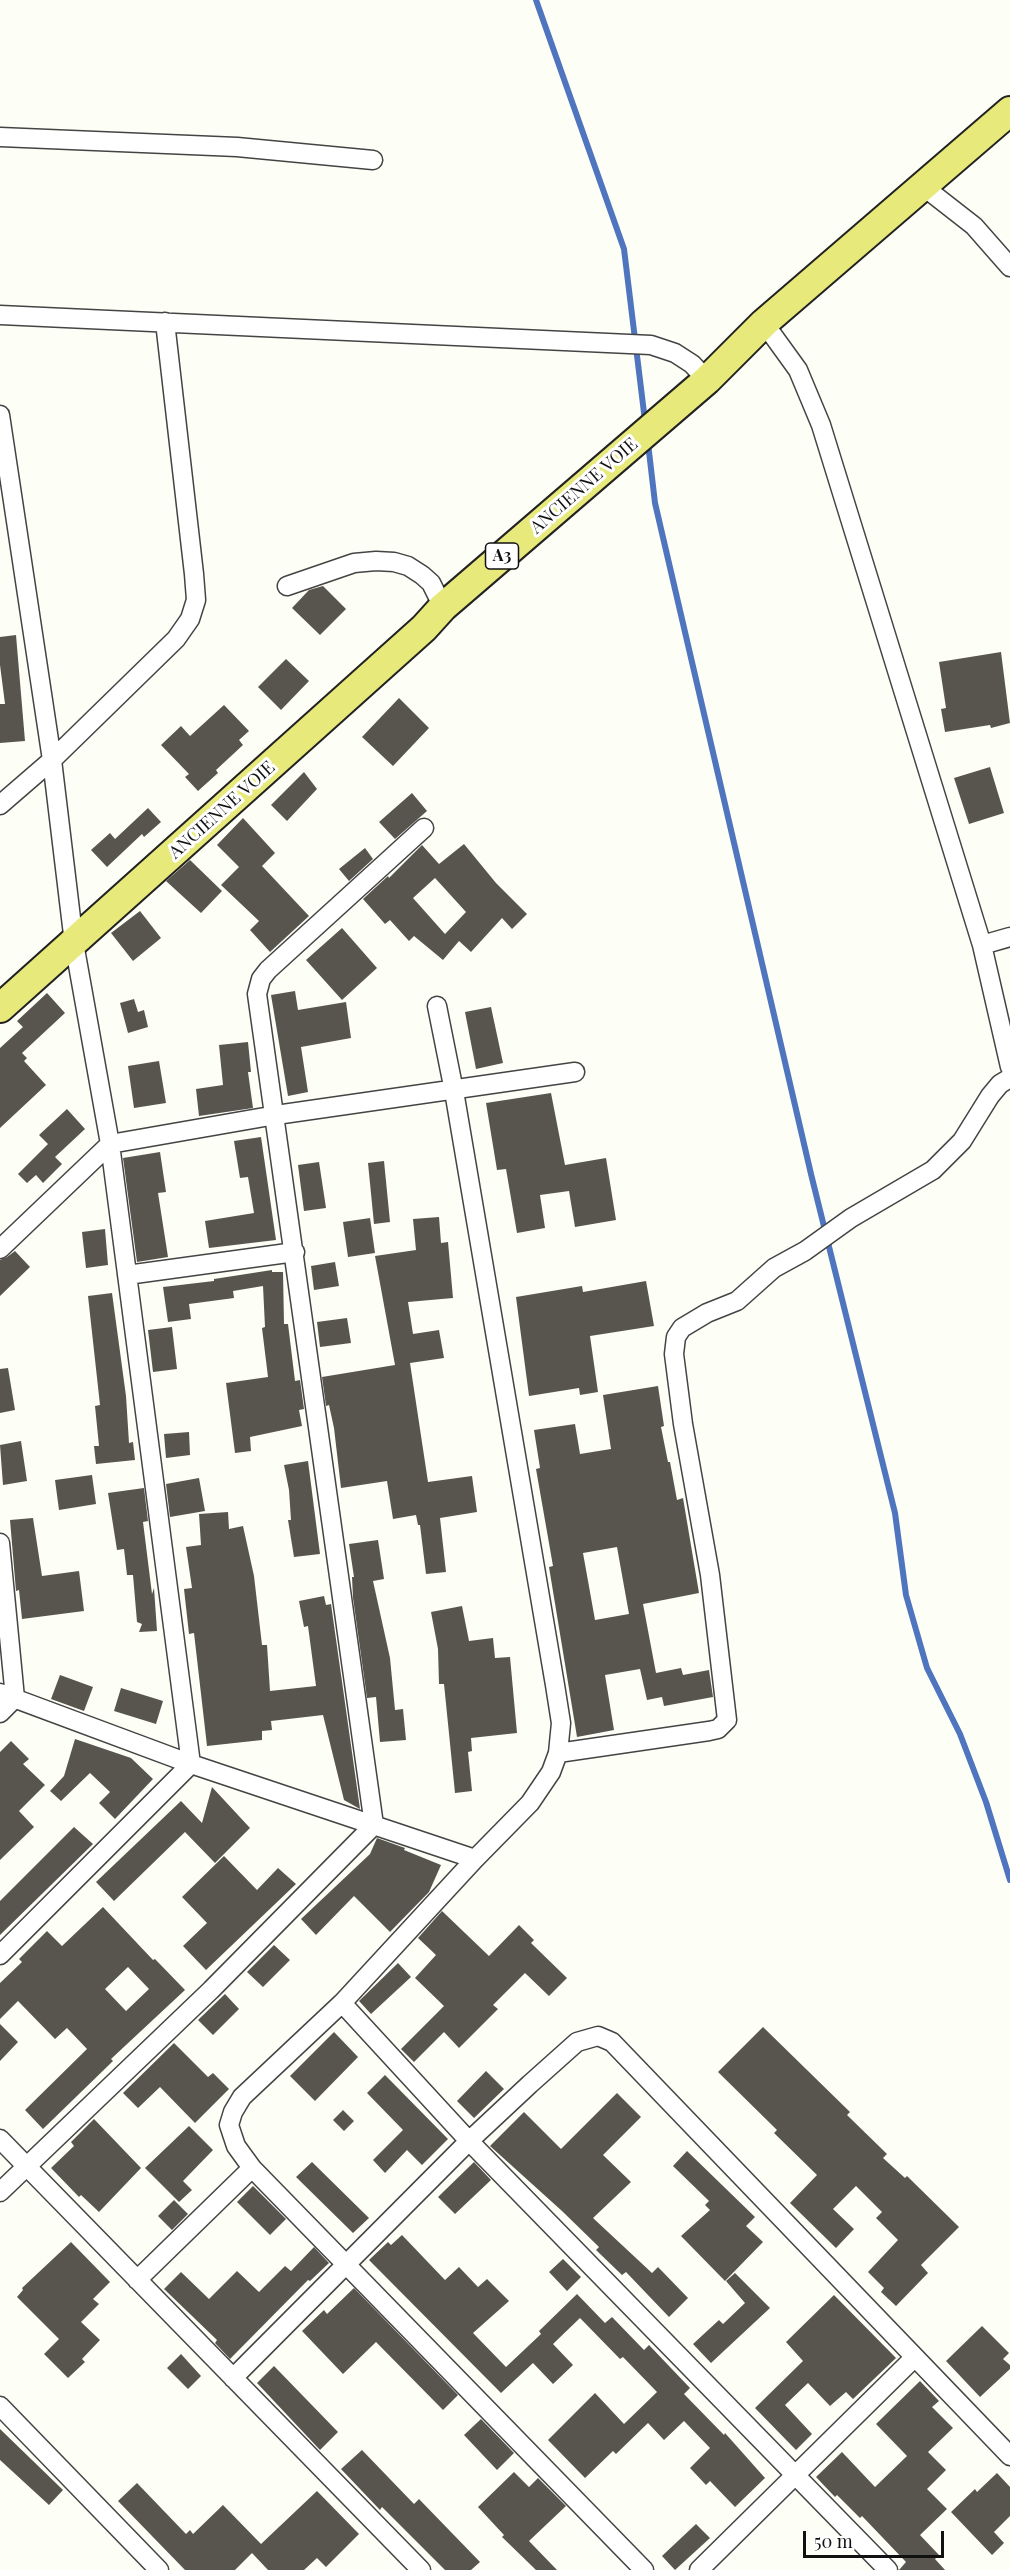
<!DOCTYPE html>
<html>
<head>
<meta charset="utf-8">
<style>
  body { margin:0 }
  #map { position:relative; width:1010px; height:2570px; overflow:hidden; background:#fdfef6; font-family:"Playfair Display",serif }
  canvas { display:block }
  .scale { position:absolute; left:803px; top:2531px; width:141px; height:27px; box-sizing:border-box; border:3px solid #111; border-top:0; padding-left:8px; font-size:18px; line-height:21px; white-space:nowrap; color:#111; -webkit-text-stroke:4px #fff; paint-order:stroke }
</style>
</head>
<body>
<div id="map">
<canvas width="1010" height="2570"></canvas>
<div class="scale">50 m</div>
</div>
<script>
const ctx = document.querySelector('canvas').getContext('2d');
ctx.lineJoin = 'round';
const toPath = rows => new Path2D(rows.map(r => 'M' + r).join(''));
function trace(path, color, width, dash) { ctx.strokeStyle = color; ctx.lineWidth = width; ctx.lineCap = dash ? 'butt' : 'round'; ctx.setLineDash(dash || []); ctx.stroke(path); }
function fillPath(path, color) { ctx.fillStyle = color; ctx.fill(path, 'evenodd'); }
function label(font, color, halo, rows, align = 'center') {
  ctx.font = font + ' "Playfair Display",serif'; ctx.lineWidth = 6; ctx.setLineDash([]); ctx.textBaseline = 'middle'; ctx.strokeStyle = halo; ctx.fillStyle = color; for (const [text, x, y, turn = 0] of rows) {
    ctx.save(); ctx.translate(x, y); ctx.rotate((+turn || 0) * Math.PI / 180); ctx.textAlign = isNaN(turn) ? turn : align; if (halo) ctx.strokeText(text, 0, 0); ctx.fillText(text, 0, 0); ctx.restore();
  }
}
trace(toPath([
  [536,0,624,249,645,421],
  [648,443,655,503,811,1174,895,1513,906,1595,927,1668,960,1734,986,1802,1010,1880]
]), '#4f75bf', 6);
fillPath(toPath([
  [323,586,346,609,320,635,292,608,309,590],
  [16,635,25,741,0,743,0,704,5,704,0,665,0,637],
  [1001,652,1010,723,991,728,990,725,945,732,941,709,946,708,939,662],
  [286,659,309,681,281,710,258,687],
  [399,698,429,728,393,766,362,737],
  [224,705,249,731,239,740,243,745,216,770,218,773,198,791,185,777,189,774,161,745,181,726,190,736],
  [990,767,1004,813,969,824,954,778],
  [304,772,317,789,287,821,271,805],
  [412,793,427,811,395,839,379,822],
  [148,808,161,822,144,837,142,834,107,867,91,850,110,833,115,839],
  [243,818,275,853,262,866,309,916,270,952,250,930,259,921,221,885,239,867,217,845],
  [464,844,496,883,527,914,512,929,502,918,471,952,459,941,443,960,414,936,409,941,390,920,385,924,363,899,388,876,389,878,422,845,439,864],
  [435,878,466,912,445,934,413,898],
  [365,848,373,859,349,881,339,869],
  [190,860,222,891,201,913,166,881],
  [140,911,161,938,133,961,111,933],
  [342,928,377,968,342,1000,306,960],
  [295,991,298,1010,346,1002,351,1038,301,1047,308,1092,288,1096,271,995],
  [47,993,65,1013,22,1053,27,1058,24,1061,46,1085,0,1128,0,1048,23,1027,17,1021],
  [134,999,138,1012,144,1010,148,1027,128,1033,120,1003],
  [491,1007,503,1063,476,1069,465,1012],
  [248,1042,251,1072,248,1072,253,1108,199,1116,196,1089,223,1085,219,1045],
  [159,1061,166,1103,134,1108,128,1066],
  [551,1093,565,1165,606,1158,616,1220,575,1227,569,1191,540,1195,545,1228,517,1233,506,1169,497,1170,486,1103],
  [67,1109,85,1129,55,1157,62,1164,43,1183,36,1175,27,1183,18,1174,48,1144,39,1135],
  [261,1137,276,1240,209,1248,205,1221,254,1213,248,1177,240,1178,234,1141],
  [160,1152,166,1192,158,1193,168,1257,137,1262,123,1158],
  [384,1161,390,1222,374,1224,368,1163],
  [319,1162,326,1208,304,1211,298,1165],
  [439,1217,441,1243,448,1242,453,1298,408,1302,413,1334,439,1330,444,1358,410,1363,428,1482,472,1476,477,1512,440,1518,446,1572,426,1574,420,1525,418,1525,416,1515,393,1519,387,1481,341,1488,334,1428,329,1405,326,1406,322,1377,395,1365,375,1256,416,1250,413,1219],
  [370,1218,375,1253,348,1257,343,1222],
  [105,1229,108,1265,86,1268,82,1232],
  [15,1251,30,1267,0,1296,0,1260,7,1257],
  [335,1262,339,1286,314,1290,311,1266],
  [272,1270,272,1272,283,1272,284,1324,288,1324,295,1381,300,1380,304,1409,299,1410,302,1426,250,1437,251,1451,235,1453,226,1383,268,1377,262,1328,265,1327,263,1286,233,1291,234,1298,189,1304,191,1319,168,1322,163,1287,214,1281,214,1279],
  [646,1281,654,1326,590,1336,598,1392,580,1395,579,1388,529,1396,516,1297,582,1286,583,1292],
  [112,1293,126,1396,129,1443,133,1442,135,1460,96,1464,94,1446,99,1446,95,1406,100,1405,88,1296],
  [347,1318,351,1343,320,1347,317,1322],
  [172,1327,177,1369,153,1372,148,1330],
  [8,1368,15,1410,0,1413,0,1369],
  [658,1386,664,1426,661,1427,668,1462,670,1462,677,1500,683,1498,699,1593,643,1604,656,1673,681,1668,683,1675,709,1670,713,1697,664,1706,662,1697,647,1700,640,1669,605,1675,614,1730,577,1737,549,1567,553,1566,536,1469,540,1468,534,1430,575,1424,580,1454,611,1449,603,1395],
  [617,1547,629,1614,595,1620,583,1553],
  [189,1432,190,1455,166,1458,164,1434],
  [21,1441,27,1481,3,1485,0,1445],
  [308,1461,320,1554,294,1557,288,1520,291,1520,289,1490,284,1465],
  [92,1475,96,1504,59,1510,55,1480],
  [199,1478,205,1511,170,1517,166,1484],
  [144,1488,148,1521,143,1522,152,1594,154,1588,157,1631,139,1632,142,1624,137,1622,133,1575,127,1575,124,1549,117,1550,108,1493],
  [228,1512,229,1529,243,1526,254,1576,262,1645,267,1645,270,1691,316,1686,308,1626,304,1627,299,1601,324,1596,326,1605,331,1604,360,1809,344,1800,323,1715,271,1721,272,1730,262,1731,262,1740,207,1746,194,1633,189,1634,184,1589,192,1588,186,1547,201,1545,199,1514],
  [33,1518,42,1576,79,1571,84,1611,22,1619,19,1590,16,1591,10,1520],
  [378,1540,384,1579,373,1581,390,1658,395,1710,403,1709,406,1740,380,1742,376,1697,367,1698,353,1598,352,1577,354,1577,349,1544],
  [462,1606,469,1641,493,1638,495,1658,510,1657,517,1733,471,1738,472,1751,468,1752,472,1791,455,1793,444,1684,439,1684,438,1649,431,1612],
  [60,1675,93,1687,84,1711,51,1699],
  [121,1688,163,1701,156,1724,114,1711],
  [75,1739,131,1758,153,1779,115,1819,99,1803,110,1792,90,1773,61,1801,50,1791,64,1776],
  [11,1741,29,1759,23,1764,45,1785,19,1811,34,1827,0,1860,0,1752],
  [212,1787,250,1828,215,1863,185,1832,114,1901,96,1882,181,1801,202,1823],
  [74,1827,93,1844,0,1935,0,1901],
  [377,1838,405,1848,404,1850,441,1865,429,1892,390,1932,354,1896,316,1935,301,1919,370,1854],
  [224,1856,257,1890,278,1868,296,1884,206,1970,183,1946,207,1923,182,1897],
  [103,1907,153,1960,155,1959,185,1990,111,2059,113,2061,43,2129,25,2110,87,2049,67,2028,55,2039,18,2001,0,2019,0,1983,22,1962,19,1959,47,1931,62,1946],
  [128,1967,149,1989,126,2011,105,1989],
  [442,1911,489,1956,519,1925,534,1940,531,1943,567,1978,549,1996,525,1973,493,2005,498,2009,459,2048,444,2032,414,2062,401,2049,444,2006,415,1978,436,1955,418,1938],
  [274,1945,290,1960,263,1987,247,1972],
  [398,1963,411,1977,371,2014,359,2001],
  [225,1994,239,2009,213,2035,198,2020],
  [0,2024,18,2042,0,2061],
  [763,2027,850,2112,847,2115,887,2154,883,2158,905,2178,907,2176,959,2227,921,2265,928,2273,896,2306,881,2292,884,2288,868,2272,898,2240,876,2218,882,2212,856,2186,833,2209,854,2229,836,2248,790,2203,817,2175,774,2133,777,2130,718,2072],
  [334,2032,358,2057,315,2101,290,2076],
  [174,2043,208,2077,213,2073,229,2089,195,2123,160,2087,138,2108,123,2093],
  [486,2071,504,2089,474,2118,457,2101],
  [385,2075,448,2139,422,2165,407,2150,385,2173,373,2160,403,2130,367,2093],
  [617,2093,641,2117,603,2155,631,2182,593,2218,652,2273,658,2267,688,2298,669,2317,626,2272,622,2275,596,2250,599,2247,562,2211,490,2146,524,2112,561,2149],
  [343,2110,354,2121,344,2131,333,2120],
  [94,2119,141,2168,99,2212,81,2195,79,2197,51,2168,74,2146,71,2142],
  [189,2126,213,2150,183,2181,192,2190,179,2202,145,2168],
  [687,2151,755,2217,746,2226,763,2242,725,2281,681,2236,710,2210,705,2205,709,2201,673,2166],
  [312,2162,369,2218,353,2233,296,2177],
  [474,2162,491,2180,455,2214,438,2197],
  [253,2186,286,2219,270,2235,237,2202],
  [174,2200,188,2214,172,2230,158,2216],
  [402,2235,445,2280,459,2267,478,2287,487,2279,509,2301,473,2333,506,2367,541,2334,539,2331,577,2294,605,2323,612,2317,644,2350,649,2345,690,2388,684,2394,724,2435,725,2433,765,2478,735,2507,710,2481,706,2485,690,2468,710,2448,684,2421,664,2440,648,2423,616,2454,613,2451,585,2478,548,2440,595,2393,624,2424,657,2392,623,2357,620,2359,580,2318,553,2344,573,2365,553,2384,533,2363,501,2393,369,2260,388,2242,391,2245],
  [71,2242,110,2282,93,2299,99,2304,81,2322,100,2340,82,2359,85,2362,68,2378,44,2354,59,2339,17,2297,23,2290,22,2288],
  [314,2247,329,2263,310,2281,308,2280,230,2359,215,2343,217,2340,164,2289,181,2272,209,2299,237,2271,259,2292,285,2266,291,2271],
  [563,2259,581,2277,567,2291,549,2272],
  [735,2273,770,2308,711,2363,693,2344,719,2320,723,2324,745,2303,726,2281],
  [354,2288,458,2395,443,2410,376,2342,343,2374,302,2331,324,2310,327,2314],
  [834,2295,896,2358,853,2399,846,2392,830,2406,808,2383,785,2405,812,2434,796,2450,755,2408,803,2361,786,2342],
  [982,2326,1009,2353,1003,2359,1010,2365,1010,2369,980,2397,946,2361],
  [181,2354,201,2376,188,2389,167,2368],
  [274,2366,338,2432,320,2450,257,2383],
  [920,2381,939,2401,932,2407,953,2428,928,2452,946,2470,927,2489,947,2509,920,2535,939,2555,935,2559,945,2570,899,2570,906,2562,862,2516,860,2518,837,2495,835,2497,816,2477,842,2452,875,2487,907,2456,876,2424],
  [481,2419,514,2453,497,2470,464,2435],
  [0,2429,63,2490,49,2505,0,2460],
  [362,2450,414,2504,419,2499,480,2562,471,2570,445,2570,382,2507,380,2510,341,2469],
  [514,2472,529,2487,538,2478,566,2506,529,2541,557,2570,536,2570,502,2537,504,2535,478,2507],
  [997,2473,1010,2487,1010,2516,994,2532,1004,2543,992,2555,951,2512,975,2489,977,2492],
  [137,2483,186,2534,190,2530,193,2534,223,2505,261,2544,317,2491,359,2534,326,2567,317,2558,304,2570,268,2570,252,2553,235,2570,185,2570,118,2501],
  [696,2524,710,2538,675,2570,662,2556]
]), '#58554e');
const street = toPath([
  [0,137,237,147,373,160],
  [924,187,974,226,1010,267],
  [0,315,651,345,675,353,692,364,707,380],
  [764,323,798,370,821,425,982,945,1010,1067],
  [0,415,52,760,74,943,110,1144,191,1764,0,1955],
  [287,586,354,563,376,561,394,562,408,566,422,575,431,583,443,607],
  [0,805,52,760,176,639,190,619,196,600,194,574,165,322],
  [982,945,1010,937],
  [437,1006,454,1091,555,1685,561,1723,558,1753,551,1772,530,1803,475,1859,342,2003,242,2097,233,2112,229,2125,236,2146,252,2168,644,2570],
  [0,1249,110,1144,276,1115,575,1072],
  [127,1275,295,1252],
  [0,1543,15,1698,0,1713],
  [0,1693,191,1764,475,1859],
  [558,1753,709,1731,718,1729,727,1720,710,1575,683,1424,674,1354,676,1337,682,1328,707,1313,737,1301,774,1268,805,1251,851,1218,933,1170,962,1141,990,1096,1000,1084,1010,1078],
  [342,2003,469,2141,888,2570],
  [0,2139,421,2570],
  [0,2192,211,1990,374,1825,257,994,261,979,268,970,424,828],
  [137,2280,252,2168],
  [233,2378,469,2141,530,2084,577,2042,598,2036,612,2042,1010,2456],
  [0,2406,159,2570],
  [699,2570,915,2357]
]);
const primary = toPath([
  [0,1008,424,628,443,607,707,380,764,323,1010,111]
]);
trace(street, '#444', 21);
trace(primary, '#222', 32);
trace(street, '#fff', 18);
trace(primary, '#e7e97b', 28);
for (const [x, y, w] of [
  [502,556,33]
]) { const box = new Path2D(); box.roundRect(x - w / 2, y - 13, w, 26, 4.5); ctx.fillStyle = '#fff'; ctx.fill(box); trace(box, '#111', 1.5); }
label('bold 16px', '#111', null, [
  ["A3",502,556]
]);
label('18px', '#111', '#fff', [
  ["ANCIENNE VOIE",584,486,-41],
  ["ANCIENNE VOIE",222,810,-42]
]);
</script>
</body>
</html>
